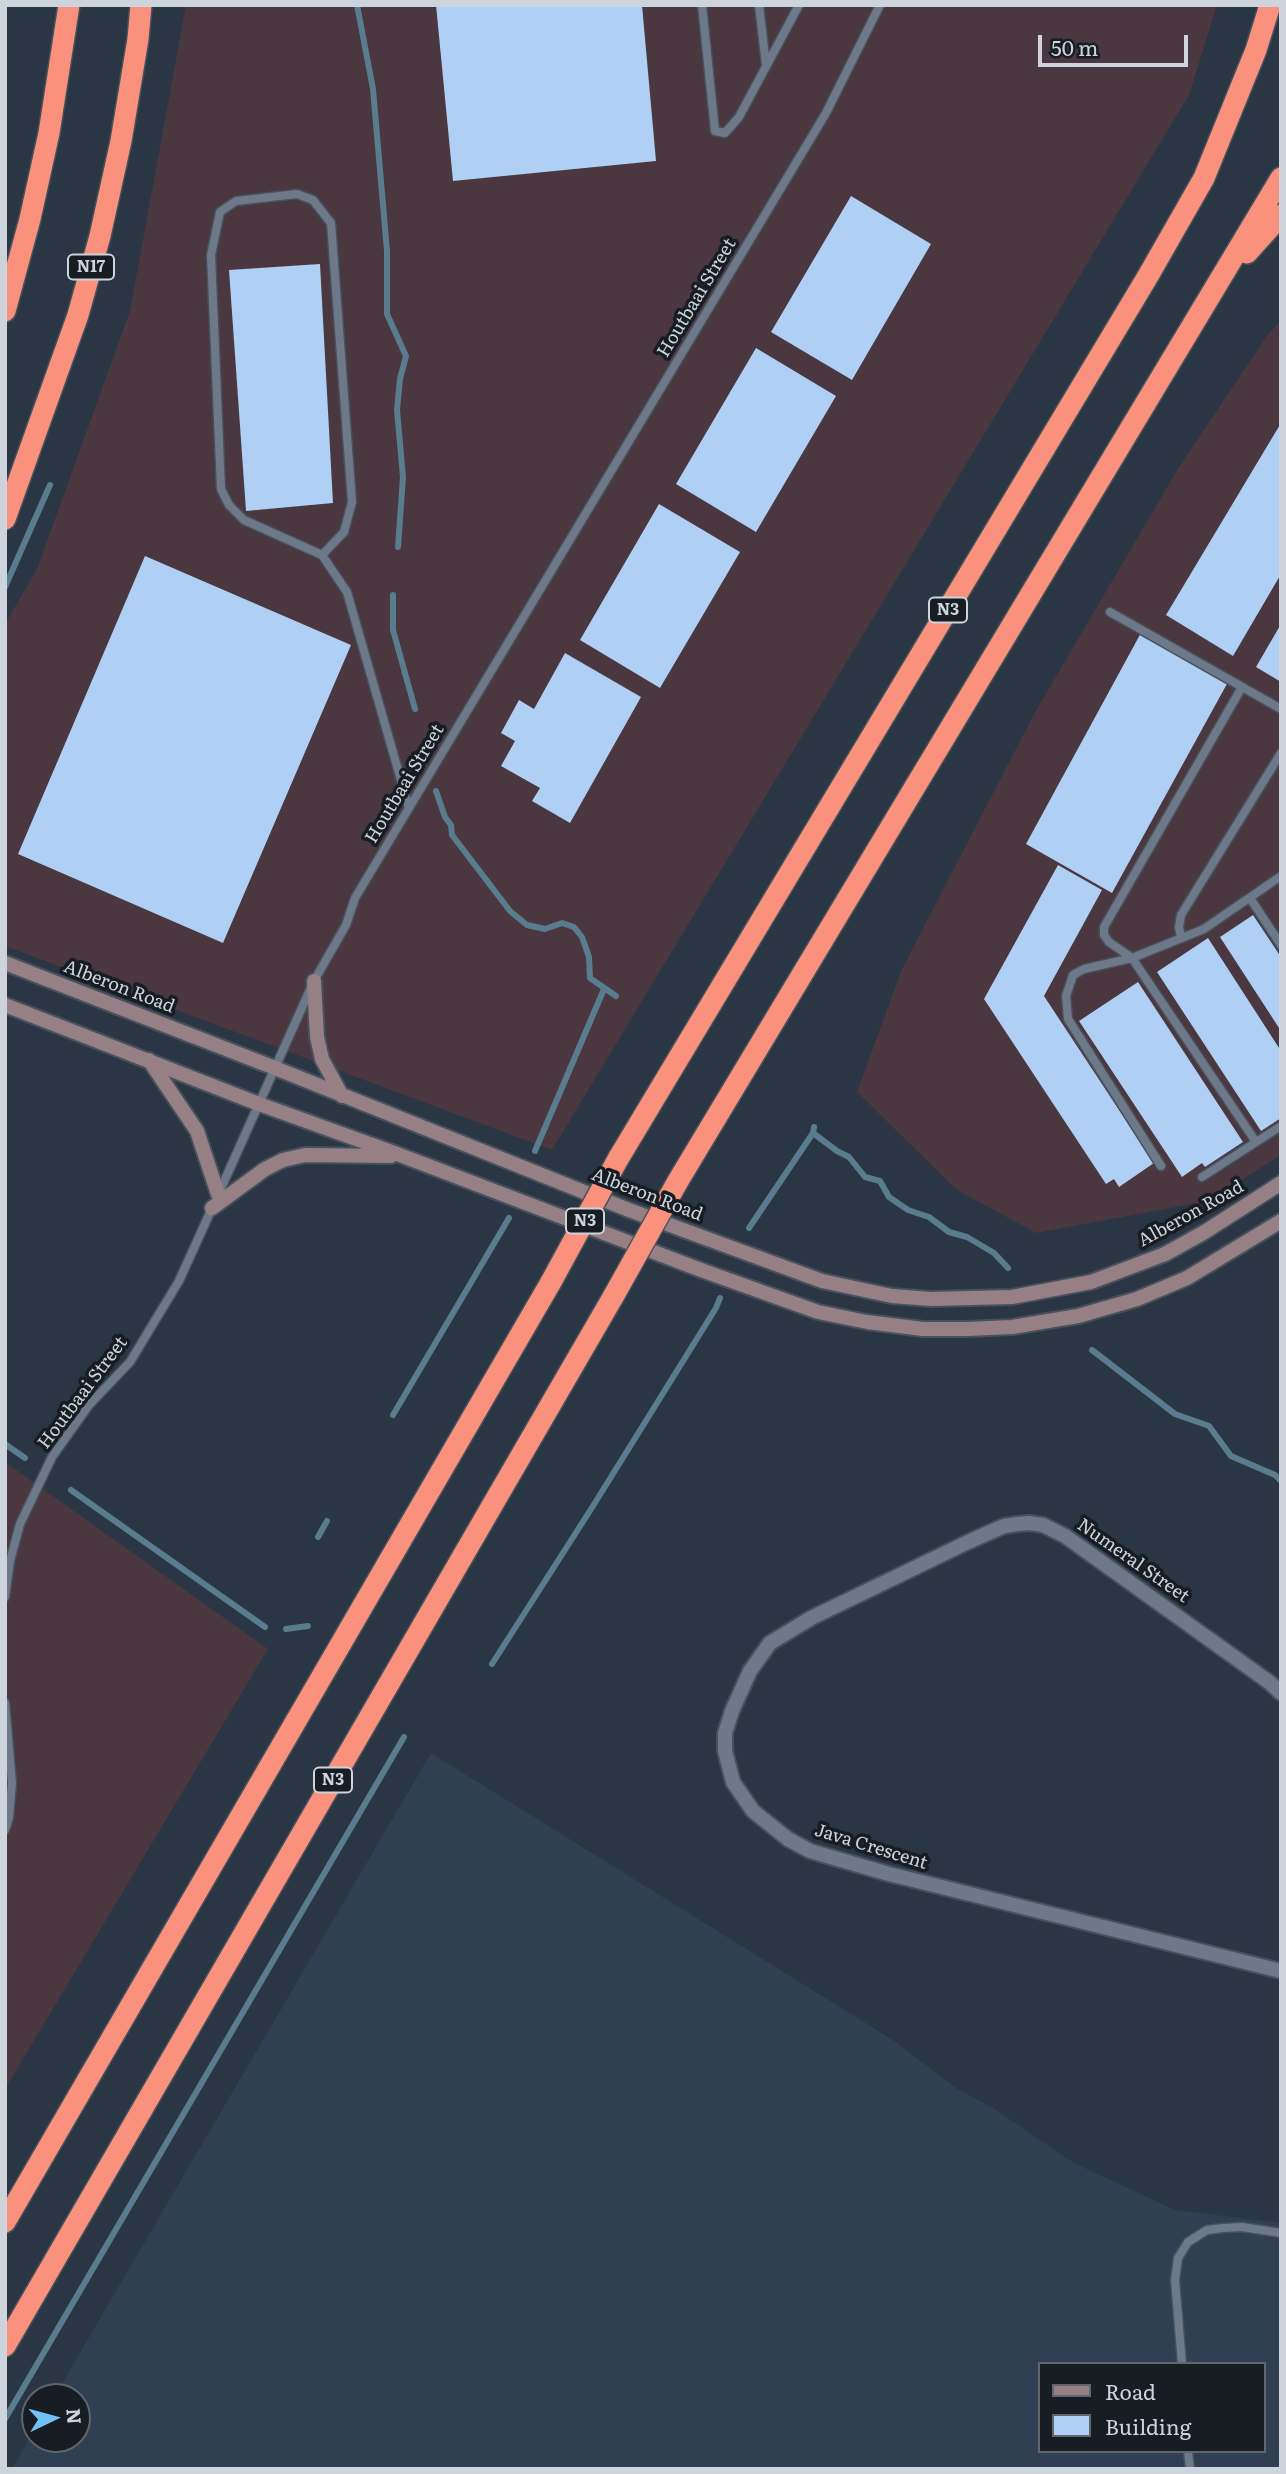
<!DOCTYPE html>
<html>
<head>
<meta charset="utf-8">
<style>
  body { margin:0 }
  #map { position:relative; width:1286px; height:2474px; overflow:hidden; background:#2b3644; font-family:Literata,serif }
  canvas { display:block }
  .frame { position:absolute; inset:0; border:7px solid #cdd4dc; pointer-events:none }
  .legend { position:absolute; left:1038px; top:2362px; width:228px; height:91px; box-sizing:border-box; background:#181d23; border:2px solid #60666d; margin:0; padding:9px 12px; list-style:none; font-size:21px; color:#cdd4dc }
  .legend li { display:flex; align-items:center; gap:14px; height:35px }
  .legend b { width:35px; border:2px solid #60666d }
  .north { position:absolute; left:21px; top:2383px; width:70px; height:70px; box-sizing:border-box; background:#181d23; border:2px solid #60666d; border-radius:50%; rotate:85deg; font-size:19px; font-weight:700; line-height:28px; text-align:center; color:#cdd4dc }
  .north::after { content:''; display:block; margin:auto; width:24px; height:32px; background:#70c1f4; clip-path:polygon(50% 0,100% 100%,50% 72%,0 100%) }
  .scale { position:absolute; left:1038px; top:35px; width:150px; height:32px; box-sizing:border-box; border:4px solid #cdd4dc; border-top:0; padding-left:9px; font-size:21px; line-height:24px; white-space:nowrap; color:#cdd4dc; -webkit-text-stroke:5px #181d23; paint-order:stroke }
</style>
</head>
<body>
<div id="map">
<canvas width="1286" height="2474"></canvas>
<div class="frame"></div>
<ul class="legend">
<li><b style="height:9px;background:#978085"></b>Road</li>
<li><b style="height:19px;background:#afcff4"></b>Building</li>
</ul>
<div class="north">N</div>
<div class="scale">50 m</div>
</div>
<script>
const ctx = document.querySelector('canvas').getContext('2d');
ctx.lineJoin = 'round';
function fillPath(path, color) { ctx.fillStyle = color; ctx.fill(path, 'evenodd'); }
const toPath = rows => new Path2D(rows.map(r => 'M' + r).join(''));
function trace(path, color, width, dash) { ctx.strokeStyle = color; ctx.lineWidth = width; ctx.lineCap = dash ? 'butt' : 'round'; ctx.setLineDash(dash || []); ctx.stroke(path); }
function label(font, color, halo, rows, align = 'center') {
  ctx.font = font + ' Literata,serif'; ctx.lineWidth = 7; ctx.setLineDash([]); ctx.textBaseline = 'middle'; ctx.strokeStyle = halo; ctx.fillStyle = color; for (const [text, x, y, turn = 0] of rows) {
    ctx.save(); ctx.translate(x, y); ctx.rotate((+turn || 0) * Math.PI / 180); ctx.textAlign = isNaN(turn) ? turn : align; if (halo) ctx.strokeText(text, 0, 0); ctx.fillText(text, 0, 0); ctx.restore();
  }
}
fillPath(toPath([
  [186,5,1217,5,1189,95,552,1150,5,946,5,624,37,569,130,311],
  [1281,320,1281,1155,1208,1201,1036,1233,957,1190,857,1092,902,969,1034,714,1179,467,1267,336],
  [5,1462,268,1649,5,2089]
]), '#4a373f');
fillPath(toPath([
  [431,1753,893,2040,956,2088,993,2108,1074,2163,1175,2210,1281,2223,1281,2469,12,2469,35,2429,35,2439,77,2439,77,2397,54,2397],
  [1039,2364,1263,2364,1263,2451,1039,2451]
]), '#303f52');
trace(toPath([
  [357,5,373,89,387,251,387,314,406,356,400,379,397,410,403,477,398,547],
  [5,587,50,485],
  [393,595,393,630,415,709],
  [436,791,445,817,451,825,452,835,510,911,527,925,545,929,562,923,574,927,582,937,589,957,590,978,616,996],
  [813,1133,837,1151,849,1157,865,1177,880,1181,889,1197,908,1210,929,1217,949,1232,967,1237,994,1253,1008,1268],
  [535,1151,604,989],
  [749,1228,813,1133,814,1127],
  [1092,1350,1175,1414,1209,1426,1231,1456,1275,1475,1281,1481],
  [393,1415,509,1218],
  [5,1444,25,1458],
  [71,1490,265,1627],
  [318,1537,327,1521],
  [286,1629,308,1626],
  [492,1664,593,1506,716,1308,720,1298],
  [5,2419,404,1737]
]), '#597c8e', 6);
fillPath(toPath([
  [436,5,642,5,656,161,453,181],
  [851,196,931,244,852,380,771,332],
  [320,264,333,503,246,511,229,270],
  [756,348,836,396,756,532,676,484],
  [1281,423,1281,574,1233,656,1166,615],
  [659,504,740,552,660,688,580,640],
  [145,556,351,645,223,943,18,854],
  [1281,624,1281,682,1256,667],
  [1142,631,1228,682,1112,893,1026,844],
  [565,653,641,697,570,823,532,801,540,788,501,766,515,741,501,733,519,700,534,709],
  [1058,865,1102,890,1044,996,1154,1163,1119,1187,1114,1179,1106,1184,984,999],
  [1253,915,1281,957,1281,1031,1220,937],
  [1208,938,1281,1051,1281,1118,1261,1131,1157,972],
  [1138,982,1243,1142,1205,1167,1202,1163,1182,1177,1079,1021]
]), '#afcff4');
const lane = toPath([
  [702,5,715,131,725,133,739,117,799,5],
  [759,5,766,65],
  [322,555,344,532,352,502,331,223,313,200,297,194,236,201,220,212,211,255,221,489,229,505,244,520,322,555,347,592,409,808],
  [1110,612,1281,709],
  [1242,687,1104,927,1104,935,1109,942,1132,958,1256,1142],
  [1250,898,1281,945],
  [1181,938,1179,927,1181,915,1281,753],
  [1161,1166,1068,1019,1066,996,1073,975,1084,969,1132,958,1204,929,1281,876],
  [1202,1177,1281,1126],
  [218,1195,314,981,346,925,355,898,826,113,880,5],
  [5,1597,10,1561,20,1524,52,1457,89,1405,130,1362,179,1281,213,1206],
  [5,1703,12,1783,9,1817,5,1830],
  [1182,2364,1175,2280,1178,2258,1188,2242,1207,2230,1223,2228,1242,2227,1281,2233],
  [1188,2451,1190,2469]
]);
const street = toPath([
  [1281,1693,1269,1682,1065,1536,1043,1525,1029,1523,1017,1524,1004,1526,968,1542,811,1618,770,1643,750,1671,732,1711,725,1733,725,1751,733,1782,753,1811,788,1839,810,1851,889,1874,1281,1971]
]);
const secondary = toPath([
  [5,963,275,1068,629,1210,822,1281,892,1296,931,1299,1012,1297,1091,1282,1165,1254,1203,1233,1281,1183],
  [314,981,317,1037,322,1059,342,1096],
  [5,1005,259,1104,392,1152,701,1270,818,1312,867,1322,923,1329,967,1329,1012,1327,1078,1316,1137,1299,1187,1278,1281,1221],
  [149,1060,197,1131,218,1194],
  [212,1208,265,1169,283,1160,305,1155,391,1156]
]);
const highway = toPath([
  [1247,253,1281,215],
  [5,311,30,219,49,133,69,5],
  [5,519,78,315,100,236,121,141,138,39,141,5],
  [618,1159,1148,276,1204,178,1256,50,1270,5],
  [678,1181,1281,178],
  [5,2222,551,1282],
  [5,2346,613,1297]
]);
trace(lane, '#47515c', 11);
trace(street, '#47515c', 18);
trace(secondary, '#47515c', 18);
trace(highway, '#47515c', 24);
trace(lane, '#6d7989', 8);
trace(street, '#6d7989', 14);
trace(secondary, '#978085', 14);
trace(highway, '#fa917d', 21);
const highwayBridge = toPath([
  [551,1282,618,1159],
  [613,1297,678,1181]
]);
trace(highwayBridge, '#47515c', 24, []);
trace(highwayBridge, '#fa917d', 21);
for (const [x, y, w] of [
  [91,267,46],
  [948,610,38],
  [585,1221,38],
  [333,1780,38]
]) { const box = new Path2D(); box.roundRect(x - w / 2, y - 12.5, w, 25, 5); ctx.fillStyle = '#181d23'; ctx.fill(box); trace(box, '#cdd4dc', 2); }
label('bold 16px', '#cdd4dc', null, [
  ["N17",91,267],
  ["N3",948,610],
  ["N3",585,1221],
  ["N3",333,1780]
]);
label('18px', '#cdd4dc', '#181d23', [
  ["Houtbaai Street",697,298,-59],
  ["Houtbaai Street",405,784,-59],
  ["Alberon Road",119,987,21],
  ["Alberon Road",647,1195,21],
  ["Alberon Road",1191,1214,-29],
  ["Houtbaai Street",83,1393,-53],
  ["Numeral Street",1133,1561,35],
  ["Java Crescent",871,1847,17]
]);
</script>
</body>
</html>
